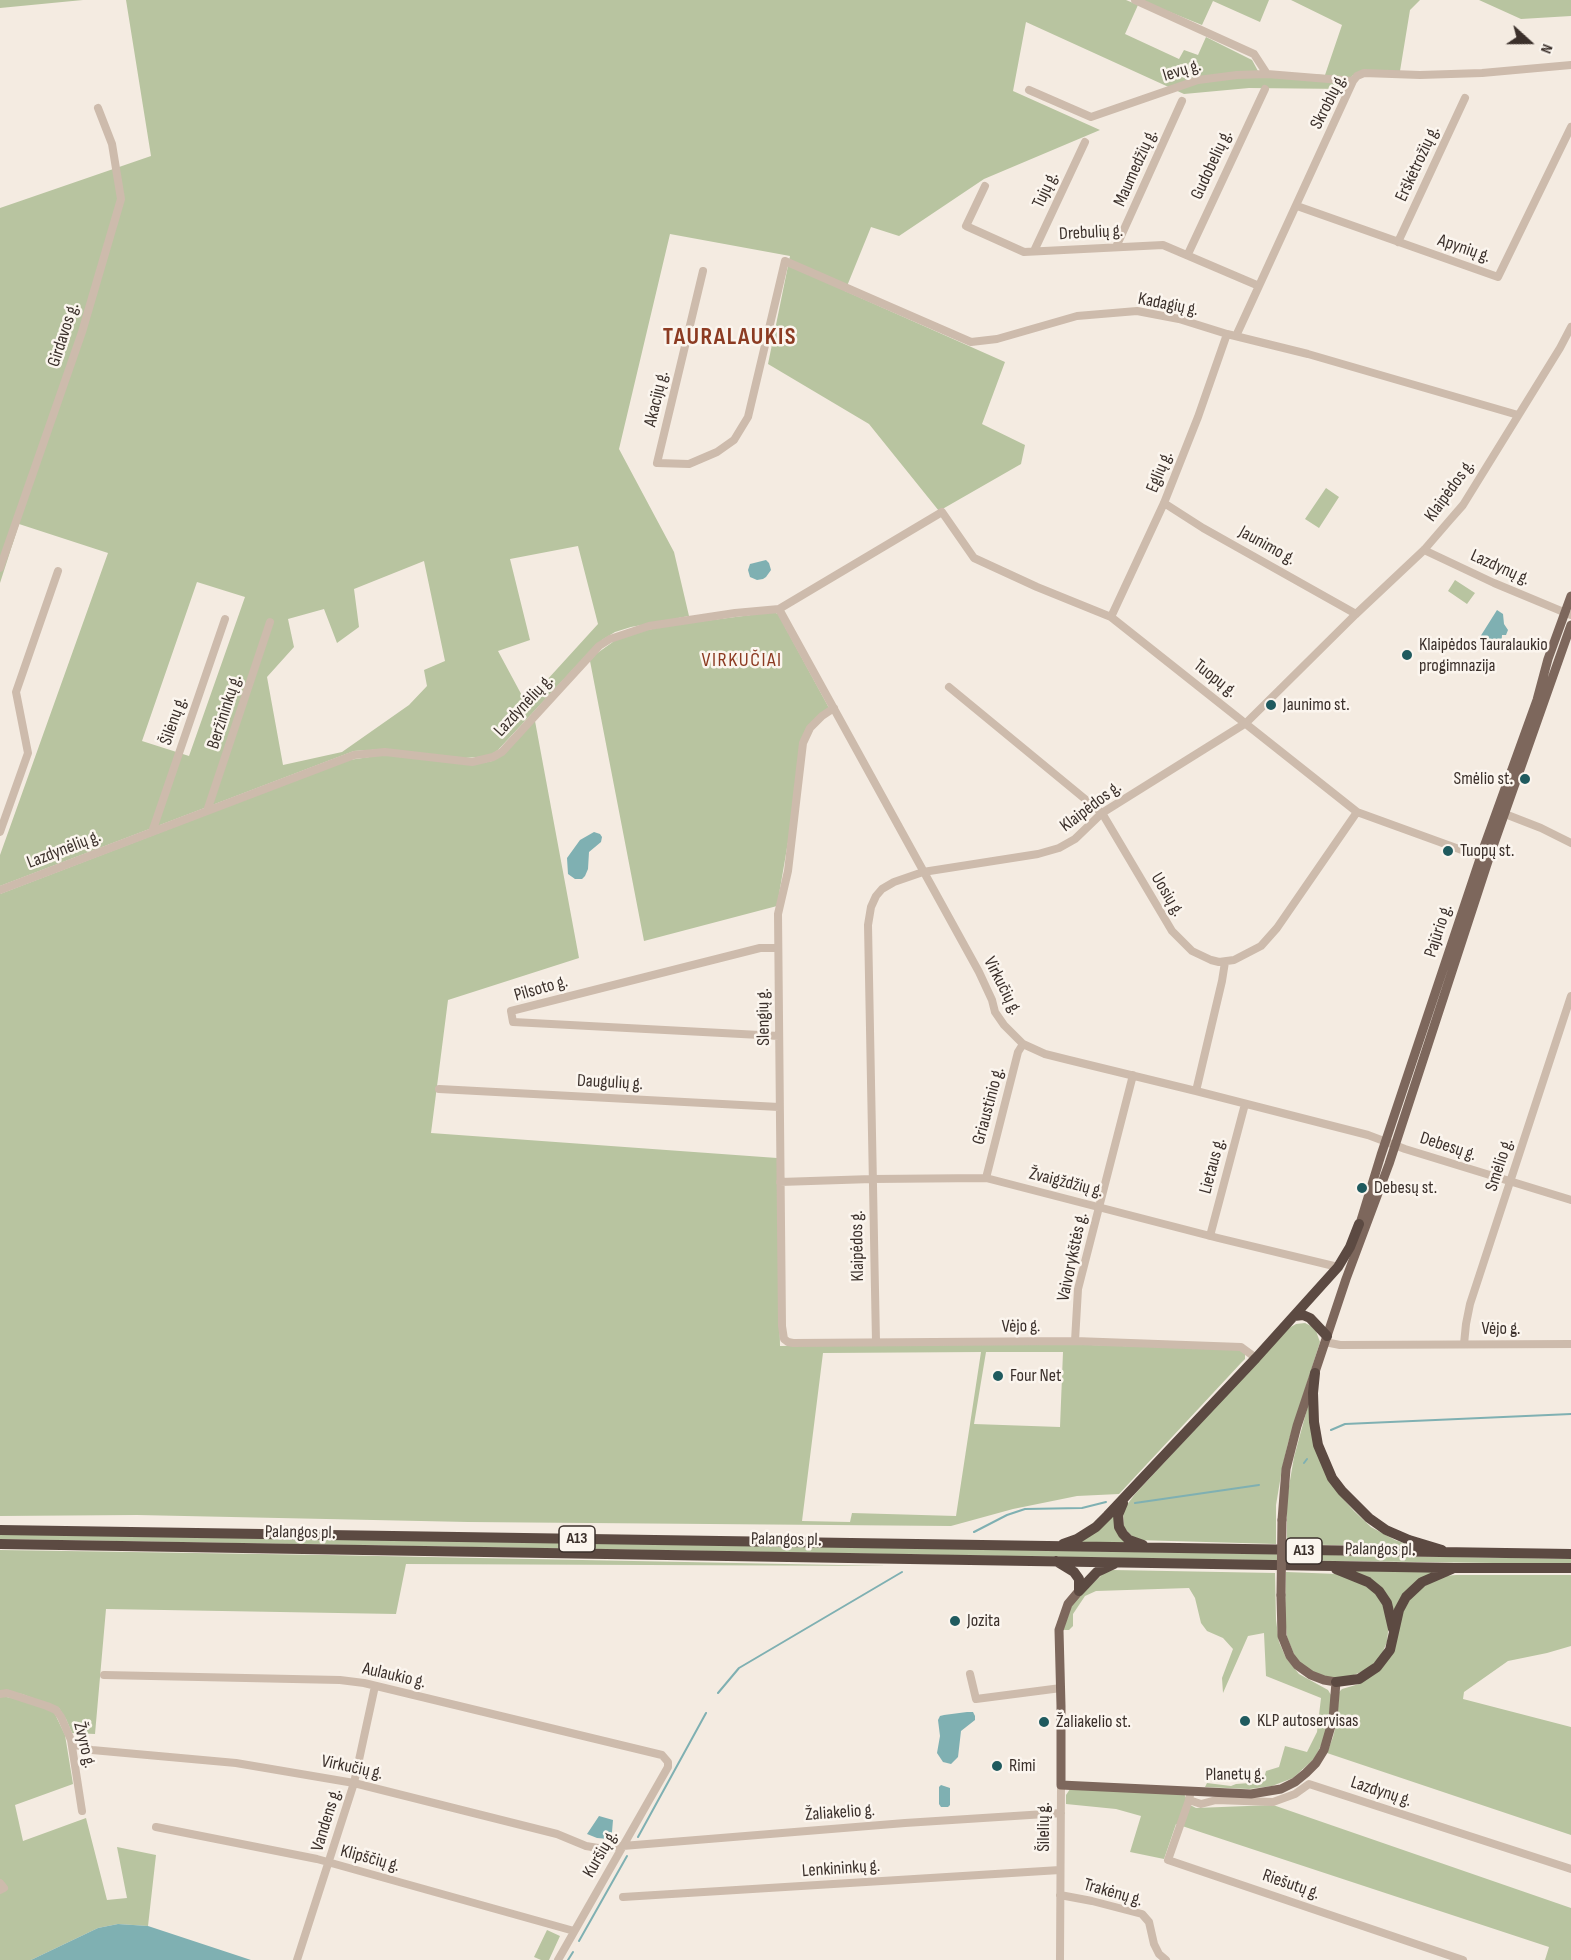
<!DOCTYPE html>
<html>
<head>
<meta charset="utf-8">
<style>
  body { margin:0 }
  #map { position:relative; width:1571px; height:1960px; overflow:hidden; background:#f4ebe1; font-family:"Sofia Sans Condensed",sans-serif }
  canvas { display:block }
  .north { position:absolute; left:1499px; top:12px; width:60px; height:60px; -webkit-text-stroke:4px #fbf5ee; paint-order:stroke; rotate:111deg; font-size:16px; font-weight:700; line-height:24px; text-align:center; color:#3b302b }
  .north::after { content:''; display:block; margin:auto; width:21px; height:27px; background:#3b302b; clip-path:polygon(50% 0,100% 100%,50% 72%,0 100%) }
</style>
</head>
<body>
<div id="map">
<canvas width="1571" height="1960"></canvas>
<div class="north">N</div>
</div>
<script>
const ctx = document.querySelector('canvas').getContext('2d');
ctx.lineJoin = 'round';
function fillPath(path, color) { ctx.fillStyle = color; ctx.fill(path, 'evenodd'); }
const toPath = rows => new Path2D(rows.map(r => 'M' + r).join(''));
function trace(path, color, width, dash) { ctx.strokeStyle = color; ctx.lineWidth = width; ctx.lineCap = dash ? 'butt' : 'round'; ctx.setLineDash(dash || []); ctx.stroke(path); }
function label(font, color, halo, rows, align = 'center') {
  ctx.font = font + ' "Sofia Sans Condensed",sans-serif'; ctx.lineWidth = 5; ctx.setLineDash([]); ctx.textBaseline = 'middle'; ctx.strokeStyle = halo; ctx.fillStyle = color; for (const [text, x, y, turn = 0] of rows) {
    ctx.save(); ctx.translate(x, y); ctx.rotate((+turn || 0) * Math.PI / 180); ctx.textAlign = isNaN(turn) ? turn : align; if (halo) ctx.strokeText(text, 0, 0); ctx.fillText(text, 0, 0); ctx.restore();
  }
}
fillPath(toPath([
  [0,0,83,0,0,8],
  [126,0,1126,0,1138,5,1125,34,1179,59,1184,50,1198,55,1206,37,1252,60,1258,71,1325,75,1342,25,1291,0,1420,0,1410,10,1400,71,1360,71,1352,76,1346,89,1249,88,1184,94,1026,22,1013,91,1100,130,984,179,899,236,871,227,845,291,1005,362,982,424,1025,445,1021,464,939,511,869,424,768,364,790,256,670,234,619,449,674,552,689,616,631,627,615,632,602,640,591,650,498,750,489,756,465,758,386,749,354,751,0,886,0,855,108,553,19,524,0,583,0,208,151,156],
  [578,546,598,624,526,703,498,651,530,640,510,559],
  [424,561,445,661,424,670,427,686,409,705,342,752,283,765,267,677,294,647,288,619,324,609,337,643,359,627,354,589],
  [197,582,245,597,189,756,142,741],
  [1140,0,1269,0,1260,22,1213,1,1202,25],
  [1479,0,1571,0,1571,16,1521,19],
  [1326,488,1339,497,1319,528,1305,519],
  [1455,580,1475,593,1467,604,1448,591],
  [774,612,778,614,829,708,808,726,777,906,644,941,590,661,596,654,617,639,634,633,666,626],
  [535,721,579,958,448,1000,431,1133,777,1158,780,1346,1061,1344,1242,1350,1245,1354,1245,1359,1241,1363,1119,1494,1077,1496,1013,1509,951,1526,468,1522,137,1515,0,1516,0,894,349,760,383,755,473,765,492,761],
  [981,1352,956,1516,852,1513,850,1522,802,1521,823,1353],
  [986,1352,1063,1352,1060,1427,974,1424],
  [1305,1323,1311,1326,1316,1331,1320,1342,1288,1443,1282,1469,1276,1505,1276,1544,1136,1540,1124,1528,1123,1510,1135,1494,1289,1328,1296,1324],
  [1309,1402,1337,1492,1354,1511,1371,1527,1395,1540,1416,1547,1287,1544,1287,1498,1294,1457],
  [1114,1514,1130,1544,1081,1542],
  [0,1533,1571,1559,1571,1564,1183,1559,0,1539],
  [0,1550,326,1555,890,1566,406,1564,396,1614,106,1609,95,1734,72,1733,66,1719,59,1708,22,1694,0,1691],
  [1113,1570,1275,1573,1276,1620,1279,1642,1286,1658,1299,1674,1328,1690,1331,1695,1332,1701,1326,1736,1314,1759,1293,1778,1272,1786,1249,1789,1205,1787,1207,1783,1231,1786,1236,1784,1263,1782,1266,1771,1279,1767,1285,1746,1307,1752,1317,1732,1321,1698,1266,1676,1264,1633,1248,1636,1223,1693,1222,1678,1233,1649,1223,1638,1207,1631,1201,1623,1195,1598,1189,1588,1096,1591,1085,1596,1073,1614,1073,1626,1069,1630,1063,1630,1073,1602,1106,1571],
  [1356,1570,1433,1572,1395,1616,1391,1604,1356,1573],
  [1286,1572,1338,1574,1353,1578,1375,1592,1384,1604,1389,1622,1387,1642,1381,1656,1368,1669,1349,1677,1337,1679,1321,1676,1306,1668,1296,1659,1287,1637,1285,1617],
  [1456,1575,1571,1575,1571,1646,1547,1653,1508,1661,1464,1692,1463,1699,1571,1727,1571,1835,1327,1753,1333,1737,1337,1721,1339,1692,1342,1689,1359,1684,1376,1673,1401,1615,1415,1591,1444,1576],
  [0,1696,20,1699,54,1712,65,1735,73,1784,15,1805,23,1841,86,1818,107,1900,127,1898,117,1847,156,1855,148,1926,118,1924,98,1928,31,1960,0,1960],
  [1070,1789,1184,1794,1190,1805,1196,1808,1273,1805,1571,1908,1571,1960,1545,1960,1549,1947,1176,1824,1164,1859,1130,1852,1141,1816,1116,1809,1066,1804,1066,1795],
  [547,1930,560,1936,549,1960,541,1960,534,1957]
]), '#b8c4a0');
fillPath(toPath([
  [766,560,769,563,771,570,766,577,763,579,757,580,750,577,748,570,750,564],
  [1497,610,1503,614,1504,624,1508,630,1506,635,1502,635,1501,648,1496,650,1482,643,1480,637],
  [594,832,600,834,602,837,601,842,589,852,588,869,585,876,582,879,575,879,568,874,567,858,580,840],
  [967,1712,973,1712,975,1716,975,1720,961,1731,958,1757,951,1764,943,1762,937,1753,940,1736,938,1720,940,1716,944,1715],
  [941,1785,950,1788,950,1805,948,1807,941,1807,939,1804,939,1787],
  [599,1816,613,1820,612,1832,608,1839,597,1838,587,1834],
  [118,1924,148,1926,251,1960,31,1960,98,1928]
]), '#7fb0b2');
trace(toPath([
  [1331,1430,1345,1424,1571,1414],
  [1304,1463,1307,1459],
  [1135,1503,1259,1485],
  [974,1532,1007,1515,1025,1509,1082,1508,1106,1502],
  [718,1693,739,1668,902,1572],
  [638,1837,706,1713],
  [579,1941,627,1856],
  [568,1960,573,1952]
]), '#7fb0b2', 2);
trace(toPath([
  [1135,0,1254,54,1267,74],
  [1029,90,1091,117,1198,80,1237,75,1267,74,1353,81],
  [985,186,966,226,1024,252,1163,245,1259,286],
  [1297,206,1498,277,1571,127],
  [1398,242,1465,98],
  [1116,247,1182,101],
  [1034,251,1085,142],
  [1188,254,1265,89],
  [703,271,657,463,689,464,717,452,734,440,748,417,785,261,971,342,997,339,1077,316,1137,311,1179,319,1227,334,1308,354,1518,415],
  [1236,336,1353,81,1357,76,1364,73,1420,75,1482,73,1571,65],
  [1164,503,1203,528,1356,614],
  [1424,550,1494,583,1571,615],
  [0,568,82,332,121,199,112,144,98,108],
  [779,609,979,972,992,1000,995,1012,1004,1025,1023,1044,1045,1054,1069,1060,1196,1091,1368,1135,1405,1149,1571,1200],
  [1111,617,1164,503,1198,417,1227,334],
  [949,687,1102,813,1172,931,1192,951,1211,960,1219,962,1234,960,1261,946,1277,928,1357,812],
  [834,708,822,716,810,728,803,743,788,871,778,914,782,1326,784,1339,788,1342,793,1343,1075,1341,1241,1347,1256,1358],
  [207,811,270,622],
  [1505,814,1541,828,1571,843],
  [0,832,28,753,16,692,58,571],
  [152,832,225,619],
  [0,890,354,755,385,752,472,762,493,757,502,752,599,646,610,639,649,626,735,613,779,609,942,512,974,558,1037,587,1111,617,1357,812,1481,857],
  [777,948,760,948,511,1011,513,1022,779,1036],
  [439,1089,779,1107],
  [1196,1091,1222,981,1225,962],
  [986,1178,1018,1052,1023,1044],
  [780,1182,872,1179,986,1178,1218,1238,1338,1267],
  [1210,1236,1245,1104],
  [1075,1341,1078,1289,1133,1075],
  [876,1342,868,925,871,907,876,896,882,889,894,882,923,872,1038,854,1059,848,1075,839,1102,813,1246,723,1356,614,1424,550,1449,521,1463,505,1560,348,1571,327],
  [1325,1342,1340,1345,1571,1344],
  [1464,1344,1466,1324,1470,1304,1571,996],
  [970,1674,976,1699,1061,1688],
  [104,1675,340,1680,364,1683,662,1755,668,1762,668,1767,558,1960],
  [0,1694,7,1693,47,1706,56,1710,61,1717,71,1740,82,1811],
  [71,1740,76,1745,92,1750,236,1763,354,1783,557,1834,586,1846,598,1848,905,1823,1061,1813],
  [1191,1791,1189,1800,1201,1804,1216,1800,1273,1802,1295,1794,1309,1784,1571,1869],
  [1189,1800,1168,1860,1463,1960],
  [156,1827,317,1859,574,1931],
  [0,1883,4,1888,0,1890],
  [1060,1895,1092,1901,1142,1914,1149,1922,1154,1944,1159,1954,1166,1960],
  [623,1897,1060,1870],
  [297,1960,354,1783,375,1686],
  [1060,1960,1061,1785]
]), '#cdbbac', 8);
trace(toPath([
  [1358,1230,1381,1155,1485,844,1537,700,1548,659,1571,596],
  [1282,1520,1286,1469,1297,1426,1346,1279,1389,1164,1491,852,1571,625],
  [1079,1591,1068,1604,1059,1630,1061,1706,1061,1785,1251,1794,1281,1789,1295,1782,1306,1773,1316,1763,1324,1750,1333,1719,1336,1682,1324,1680,1311,1675,1297,1665,1290,1656,1282,1636,1281,1595]
]), '#7d675c', 9);
trace(toPath([
  [1294,1316,1303,1315,1310,1318,1327,1336],
  [1315,1373,1313,1393,1314,1422,1318,1445,1332,1478,1342,1491,1369,1518,1386,1530,1409,1540,1442,1550],
  [1123,1503,1118,1515,1119,1527,1123,1534,1129,1540,1143,1545],
  [0,1530,1571,1554],
  [0,1544,1455,1568,1571,1568],
  [1063,1544,1077,1539,1096,1527,1107,1516,1256,1358,1338,1267,1350,1247,1359,1224],
  [1056,1561,1074,1572,1079,1579,1079,1591],
  [1336,1569,1368,1582,1379,1591,1387,1603,1393,1629],
  [1079,1591,1097,1572,1114,1564],
  [1336,1682,1359,1679,1377,1667,1390,1650,1399,1610,1406,1597,1422,1582,1452,1569]
]), '#5c4a42', 10);
trace(toPath([
  [1281,1595,1282,1520]
]), '#7d675c', 9);
for (const [x, y, r, color] of [
  [1407,655,6,"#1f5a5e"],
  [1271,705,6,"#1f5a5e"],
  [1525,779,6,"#1f5a5e"],
  [1448,851,6,"#1f5a5e"],
  [1362,1188,6,"#1f5a5e"],
  [998,1376,6,"#1f5a5e"],
  [955,1621,6,"#1f5a5e"],
  [1245,1721,6,"#1f5a5e"],
  [1044,1722,6,"#1f5a5e"],
  [997,1766,6,"#1f5a5e"]
]) { const dot = new Path2D(); dot.arc(x, y, r, 0, 2 * Math.PI); ctx.fillStyle = color; ctx.fill(dot); trace(dot, '#fbf5ee', 2); }
for (const [x, y, w] of [
  [577,1539,36],
  [1304,1551,36]
]) { const box = new Path2D(); box.roundRect(x - w / 2, y - 13, w, 26, 4.5); ctx.fillStyle = '#fbf5ee'; ctx.fill(box); trace(box, '#3b302b', 1.5); }
label('bold 16px', '#3b302b', null, [
  ["A13",577,1539],
  ["A13",1304,1551]
]);
label('18px', '#3b302b', '#fbf5ee', [
  ["Ievų g.",1182,71,-17],
  ["Skroblų g.",1329,102,-63],
  ["Erškėtrožių g.",1418,164,-65],
  ["Gudobelių g.",1212,165,-65],
  ["Maumedžių g.",1136,168,-66],
  ["Tujų g.",1046,190,-65],
  ["Drebulių g.",1091,233,-3],
  ["Apynių g.",1464,249,19],
  ["Kadagių g.",1168,305,11],
  ["Girdavos g.",64,335,-72],
  ["Akacijų g.",657,399,-77],
  ["Eglių g.",1160,472,-68],
  ["Klaipėdos g.",1450,491,-54],
  ["Jaunimo g.",1267,546,29],
  ["Lazdynų g.",1500,568,24],
  ["Tuopų g.",1215,679,38],
  ["Lazdynėlių g.",524,706,-47],
  ["Beržininkų g.",225,712,-72],
  ["Šilėnų g.",174,721,-71],
  ["Klaipėdos g.",1091,807,-37],
  ["Lazdynėlių g.",64,850,-21],
  ["Uosių g.",1167,895,59],
  ["Pajūrio g.",1439,931,-72],
  ["Virkučių g.",1002,986,63],
  ["Pilsoto g.",541,989,-16],
  ["Slengių g.",764,1017,-91],
  ["Daugulių g.",610,1083,3],
  ["Griaustinio g.",989,1106,-75],
  ["Debesų g.",1448,1147,18],
  ["Smėlio g.",1500,1165,-72],
  ["Lietaus g.",1213,1166,-75],
  ["Žvaigždžių g.",1066,1183,14],
  ["Klaipėdos g.",858,1246,-91],
  ["Vaivorykštės g.",1073,1257,-78],
  ["Vėjo g.",1021,1327,-1],
  ["Vėjo g.",1501,1329],
  ["Palangos pl.",300,1533,1],
  ["Palangos pl.",786,1540,1],
  ["Palangos pl.",1380,1550,1],
  ["Aulaukio g.",394,1676,13],
  ["Žvyro g.",84,1745,76],
  ["Virkučių g.",352,1768,12],
  ["Planetų g.",1235,1775,-1],
  ["Lazdynų g.",1381,1792,18],
  ["Žaliakelio g.",840,1813,-4],
  ["Vandens g.",327,1820,-73],
  ["Šilelių g.",1044,1827,-90],
  ["Kuršių g.",601,1854,-60],
  ["Klipščių g.",370,1859,15],
  ["Lenkininkų g.",841,1869,-4],
  ["Riešutų g.",1291,1885,19],
  ["Trakėnų g.",1113,1893,16]
]);
label('18px', '#3b302b', '#fbf5ee', [
  ["Klaipėdos Tauralaukio",1419,645],
  ["progimnazija",1419,666],
  ["Jaunimo st.",1283,705],
  ["Smėlio st.",1513,779,"right"],
  ["Tuopų st.",1460,851],
  ["Debesų st.",1374,1188],
  ["Four Net",1010,1376],
  ["Jozita",967,1621],
  ["KLP autoservisas",1257,1721],
  ["Žaliakelio st.",1056,1722],
  ["Rimi",1009,1766]
], 'left');
ctx.letterSpacing = '1.5px';
label('20px', '#8c3b22', '#fbf5ee', [
  ["VIRKUČIAI",742,661]
]);
ctx.letterSpacing = '0px';
ctx.letterSpacing = '1.5px';
label('bold 24px', '#8c3b22', '#fbf5ee', [
  ["TAURALAUKIS",730,338]
]);
ctx.letterSpacing = '0px';
</script>
</body>
</html>
